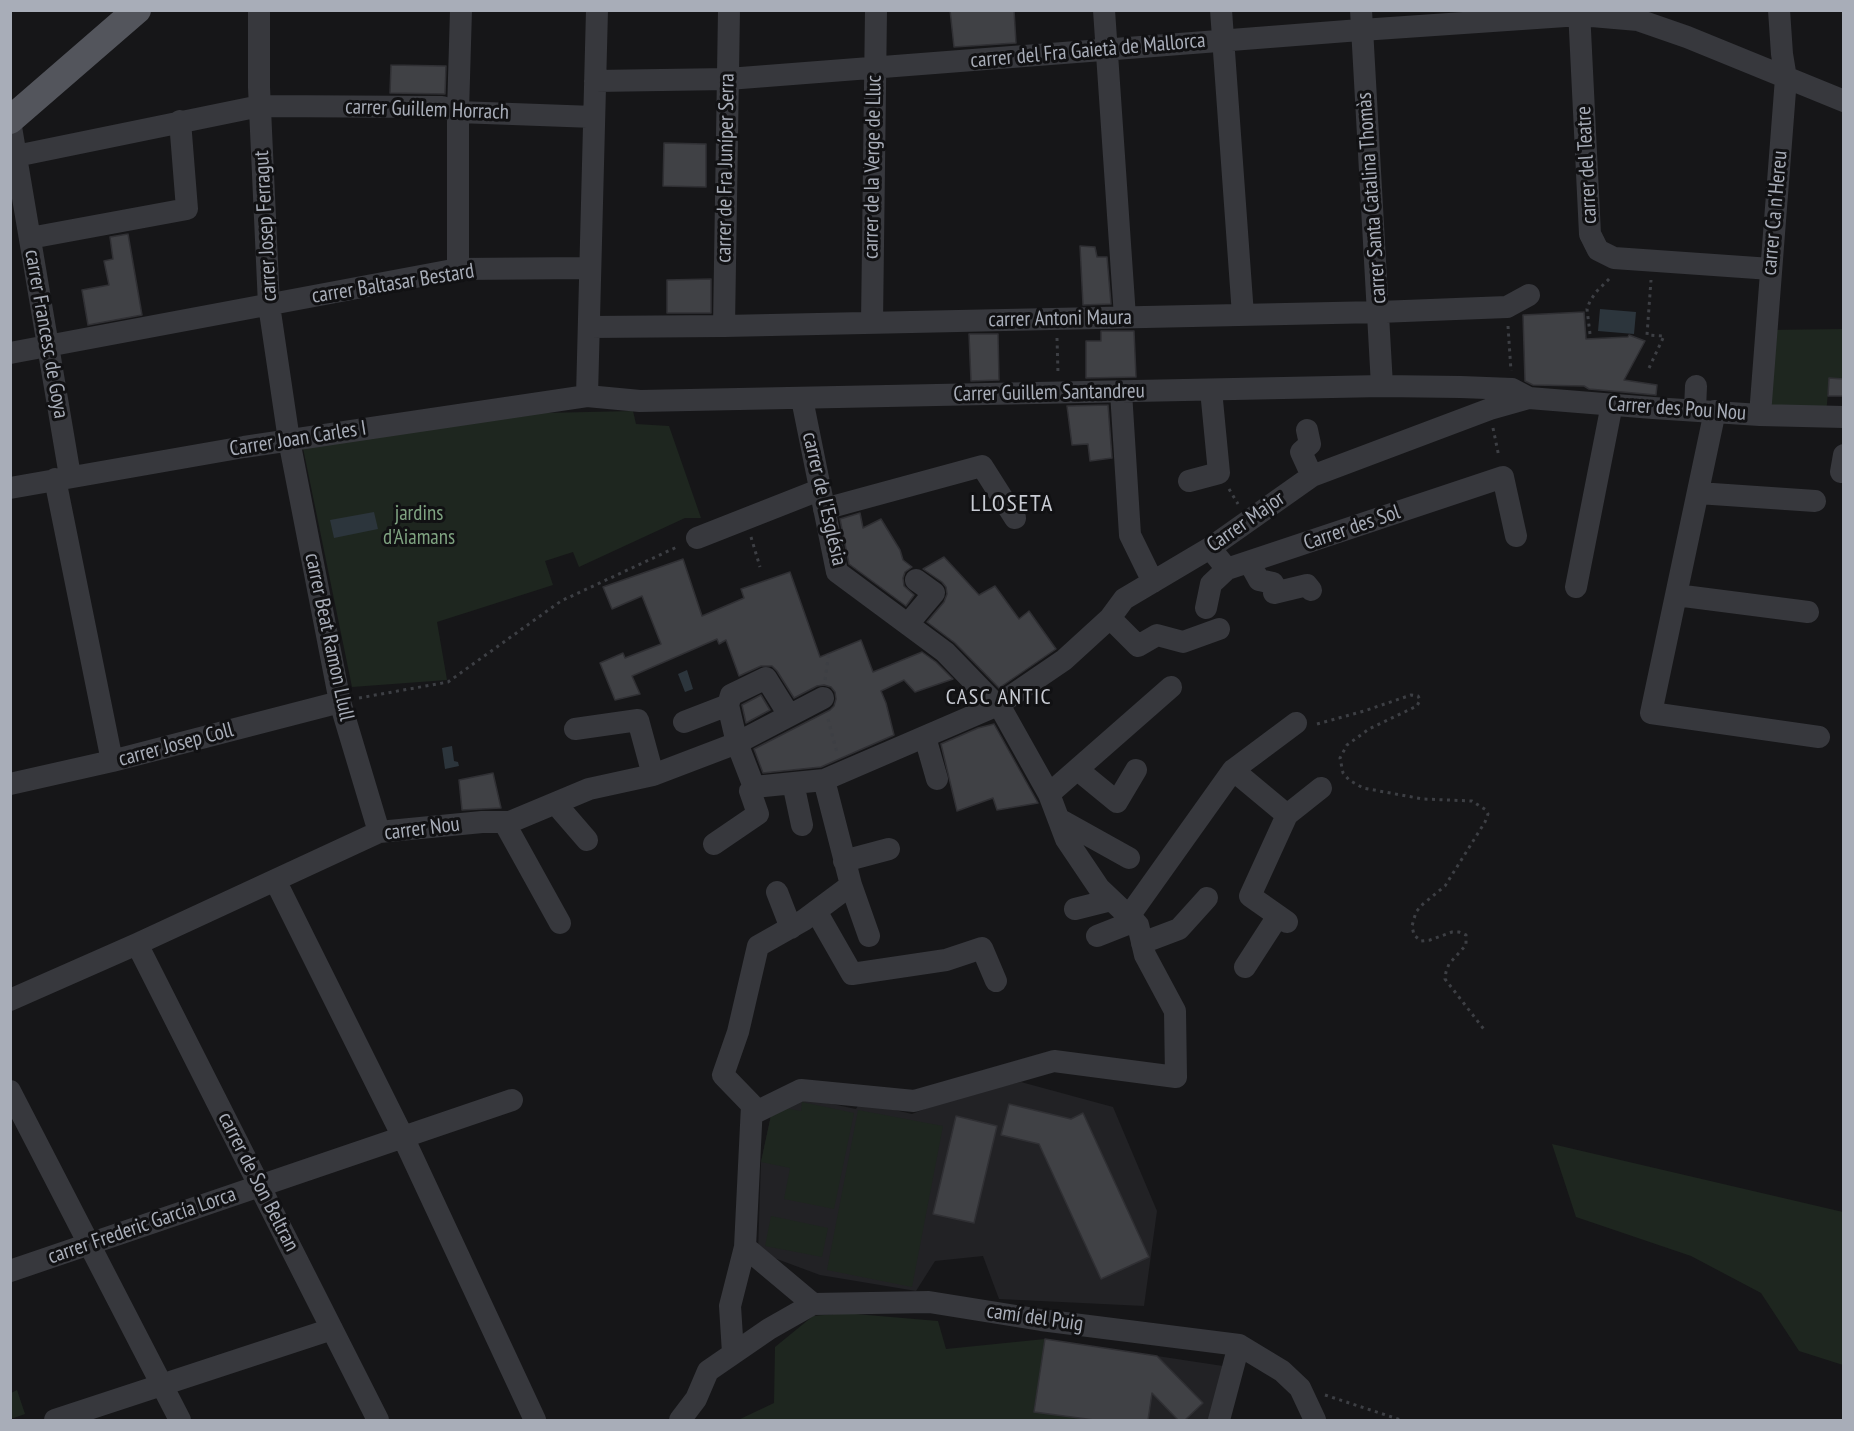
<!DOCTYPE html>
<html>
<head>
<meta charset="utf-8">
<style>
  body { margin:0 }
  #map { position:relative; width:1854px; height:1431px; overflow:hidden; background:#161618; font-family:"PT Sans Narrow",sans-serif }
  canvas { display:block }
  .frame { position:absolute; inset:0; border:12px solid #a8adb8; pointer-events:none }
</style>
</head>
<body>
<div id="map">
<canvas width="1854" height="1431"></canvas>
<div class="frame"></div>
</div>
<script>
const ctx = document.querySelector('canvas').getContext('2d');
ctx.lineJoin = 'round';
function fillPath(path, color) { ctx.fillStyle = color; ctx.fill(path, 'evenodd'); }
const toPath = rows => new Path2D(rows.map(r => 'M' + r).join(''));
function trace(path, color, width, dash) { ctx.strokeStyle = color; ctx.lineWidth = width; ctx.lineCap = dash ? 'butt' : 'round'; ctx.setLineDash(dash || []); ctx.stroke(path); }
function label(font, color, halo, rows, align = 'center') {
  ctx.font = font + ' "PT Sans Narrow",sans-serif'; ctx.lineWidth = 6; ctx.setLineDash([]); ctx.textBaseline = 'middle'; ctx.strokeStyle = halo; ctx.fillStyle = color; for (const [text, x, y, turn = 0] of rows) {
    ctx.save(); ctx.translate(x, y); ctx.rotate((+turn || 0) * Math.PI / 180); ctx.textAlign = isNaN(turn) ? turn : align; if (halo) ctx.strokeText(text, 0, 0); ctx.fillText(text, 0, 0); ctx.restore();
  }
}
fillPath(toPath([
  [1021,1082,1113,1107,1157,1211,1144,1306,999,1299,983,1256,935,1261,916,1291,820,1275,758,1252,761,1162,773,1106,803,1098,856,1109,860,1102,912,1114,958,1096],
  [1045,1339,1223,1366,1215,1420,1094,1420,1034,1412]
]), '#222225');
fillPath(toPath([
  [1843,329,1843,379,1829,379,1826,416,1761,415,1766,330],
  [633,411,636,424,669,426,701,518,685,518,579,567,573,552,545,561,553,585,437,622,447,680,352,687,303,448,497,414],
  [802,1102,854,1113,834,1209,784,1199,790,1168,761,1162,773,1106,801,1111],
  [858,1110,943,1126,912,1287,827,1270],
  [1552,1144,1843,1212,1843,1365,1799,1351,1761,1293,1691,1256,1576,1217],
  [771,1216,828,1228,822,1257,765,1246],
  [844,1313,938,1321,946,1349,1045,1339,1034,1411,1094,1420,738,1420,774,1403,775,1347,813,1316],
  [17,1390,25,1414,11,1419,11,1393]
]), '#1e261f');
fillPath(toPath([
  [1600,309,1636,312,1634,334,1598,331],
  [374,512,378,529,334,538,330,520],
  [687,670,693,689,685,692,678,674],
  [452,746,454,761,458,762,459,766,445,769,442,748]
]), '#2c353c');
const building = toPath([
  [950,10,1014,10,1016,43,954,47,950,10],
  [391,65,446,66,445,94,390,93,391,65],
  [664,143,706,144,706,187,663,186,664,143],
  [128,234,142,315,88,325,82,290,109,285,104,261,113,259,110,237,128,234],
  [1080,246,1095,247,1097,257,1107,257,1111,304,1083,305,1080,246],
  [711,279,711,313,667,313,667,280,711,279],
  [1584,312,1586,339,1628,337,1629,335,1645,341,1624,380,1657,385,1656,395,1589,389,1584,386,1533,385,1525,381,1523,315,1584,312],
  [1101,331,1134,331,1136,377,1086,378,1086,341,1101,341,1101,331],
  [969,334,998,334,999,380,971,381,969,334],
  [1829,378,1844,379,1844,396,1828,396,1829,378],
  [1108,405,1112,458,1090,461,1088,444,1072,445,1067,406,1108,405],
  [860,513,863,528,881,519,900,550,903,560,912,567,905,572,903,578,904,586,914,595,906,606,849,564,840,519,860,513],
  [944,557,979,595,995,586,1019,619,1029,611,1056,649,999,688,955,643,927,622,944,602,947,594,946,587,942,582,923,569,944,557],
  [683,559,702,616,744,598,741,589,790,572,820,657,861,640,873,672,922,652,936,662,953,679,915,692,904,680,881,691,886,703,894,735,821,767,763,773,754,749,830,710,834,706,836,699,835,692,831,687,824,685,817,686,794,698,777,671,772,666,761,666,739,676,726,640,719,644,717,639,632,676,640,694,615,700,600,663,623,653,625,658,661,644,642,596,612,609,603,587,683,559],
  [761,695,770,710,746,723,742,705,761,695],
  [994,724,1038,803,997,810,993,798,957,811,941,744,978,728,994,724],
  [493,773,501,808,462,810,459,780,493,773],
  [1009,1104,1071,1119,1083,1113,1149,1257,1101,1279,1039,1144,1001,1135,1009,1104],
  [956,1116,997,1126,974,1223,933,1214,956,1116],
  [1045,1339,1157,1356,1203,1403,1185,1420,1178,1420,1152,1393,1148,1420,1094,1420,1034,1412,1045,1339]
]);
fillPath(building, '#404145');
trace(building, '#303034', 1.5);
trace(toPath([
  [1508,326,1511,371],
  [1590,334,1587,309,1590,301,1596,292,1611,277],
  [1057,338,1058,373],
  [1649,368,1664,336,1647,335,1651,280],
  [1493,428,1499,457],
  [1229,489,1238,504],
  [751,537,760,567],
  [825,680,829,652],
  [359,698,448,682,561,601,679,546],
  [828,719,837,753],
  [1317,724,1364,711,1411,695,1418,696,1420,700,1417,706,1369,729,1347,745,1340,758,1343,773,1349,780,1363,788,1423,799,1472,801,1486,810,1488,814,1485,822,1445,886,1423,904,1416,912,1412,926,1414,935,1421,941,1430,940,1452,932,1459,932,1466,935,1466,945,1449,964,1446,972,1445,979,1486,1032],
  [1325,1395,1401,1420]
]), '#3d3f44', 3, [3, 4.5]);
trace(toPath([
  [259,10,259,87,269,305,289,440,340,702,379,832],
  [1104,10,1125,317],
  [1221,10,1243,315],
  [1361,10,1382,386],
  [1579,10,1590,234,1598,250,1614,258,1771,269],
  [595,81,728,79,1347,31,1580,15,1638,20,1687,37,1844,101],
  [10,121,70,476],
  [16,156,260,106,442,107,458,112,594,117],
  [30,238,187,209,180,121],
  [458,269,458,112,461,10],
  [872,323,876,10],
  [724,326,729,10],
  [589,327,724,326,1379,312,1507,307,1529,295],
  [10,353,458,269,590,268],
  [1121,392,1130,535,1153,582],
  [587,396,597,10],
  [1695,410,1696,386],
  [1715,411,1651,713,1819,737],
  [1760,415,1786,78,1782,54,1779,10],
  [1307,430,1310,444,1301,452,1312,476],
  [1844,455,1841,472,1844,472],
  [55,479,112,761],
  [1189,481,1219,473,1211,390],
  [10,488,244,447,587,396,640,401,1382,386,1461,387,1512,389,1529,398,1653,408,1760,415,1844,417],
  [1698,493,1815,501],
  [824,509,982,466,1015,518],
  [697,538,819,490],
  [1210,548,1227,569,1503,477,1516,536],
  [1249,562,1259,580,1273,583,1274,593,1307,585,1311,590],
  [1576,587,1612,404],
  [1676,595,1808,612],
  [1206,608,1211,584,1227,569],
  [1110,618,1138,646,1157,635,1183,642,1219,629],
  [908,624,934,593,916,580],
  [789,715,766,678,731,695,728,705,737,743,823,698],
  [684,722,728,705],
  [575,729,638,720,653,775],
  [925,737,937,779],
  [1078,770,1117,802,1136,770],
  [1233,770,1287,815,1250,896,1287,922],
  [793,783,802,825],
  [10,784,112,761,340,702],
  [754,787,824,780,998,705,1064,660,1110,618,1124,599,1210,548,1312,476,1490,409,1529,398],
  [1049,794,1171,687],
  [555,803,587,840],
  [1287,815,1321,788],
  [1059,819,1129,858],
  [504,822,560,923],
  [714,844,758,814,750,791,754,787],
  [844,861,889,849],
  [275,880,403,1137,535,1420],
  [851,885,869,936],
  [777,892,791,928],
  [1075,909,1111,900],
  [816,911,852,974,946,960,982,948,996,981],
  [1129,916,1233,770,1296,723],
  [1097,936,1135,921],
  [1142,943,1179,929,1207,898],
  [137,944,378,1420],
  [1245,967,1278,916],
  [10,1000,137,944,379,832,482,822,510,822,589,789,653,775,737,743,754,787],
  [10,1091,180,1420],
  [752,1114,801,1090,914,1101,1054,1061,1176,1077,1175,1011,1145,955,1138,925,1099,888,1066,839,1049,794,1003,712,945,652,837,572,802,399],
  [745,1247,813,1304],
  [10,1271,512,1100],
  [733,1353,730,1306,745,1247,752,1105,723,1075,738,1032,758,946,804,920,851,885,824,780],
  [55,1420,332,1329],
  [680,1420,696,1399,708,1371,769,1329,813,1304,929,1302,1041,1320,1239,1345,1282,1371,1300,1388,1315,1420],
  [1219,1420,1239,1345]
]), '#37383d', 22);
trace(toPath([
  [10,120,137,10]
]), '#53555c', 28);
label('21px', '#a8adb8', '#111113', [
  ["carrer del Fra Gaietà de Mallorca",1088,51,-5],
  ["carrer Guillem Horrach",427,110,2],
  ["carrer del Teatre",1587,165,-93],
  ["carrer de la Verge de Lluc",873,167,-89],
  ["carrer de Fra Juníper Serra",726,168,-89],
  ["carrer Santa Catalina Thomàs",1372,198,-94],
  ["carrer Ca n'Hereu",1775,213,-85],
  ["carrer Josep Ferragut",266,226,-93],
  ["carrer Baltasar Bestard",393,284,-9],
  ["carrer Antoni Maura",1060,319,-1],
  ["carrer Francesc de Goya",46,334,80],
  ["Carrer Guillem Santandreu",1049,393,-1],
  ["Carrer des Pou Nou",1677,409,4],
  ["Carrer Joan Carles I",298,439,-9],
  ["carrer de l'Església",824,499,77],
  ["Carrer Major",1246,522,-35],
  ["Carrer des Sol",1352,528,-19],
  ["carrer Beat Ramon Llull",329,637,78],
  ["carrer Josep Coll",176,745,-15],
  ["carrer Nou",422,829,-7],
  ["carrer de Son Beltran",258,1182,63],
  ["carrer Frederic García Lorca",142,1226,-19],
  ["camí del Puig",1035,1318,8]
]);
label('21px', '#7fa381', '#111113', [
  ["jardins",419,514],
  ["d'Aiamans",419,538]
]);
ctx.letterSpacing = '1.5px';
label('22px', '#c9ccd4', '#111113', [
  ["CASC ANTIC",999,698]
]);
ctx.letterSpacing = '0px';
ctx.letterSpacing = '1.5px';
label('24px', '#c9ccd4', '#111113', [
  ["LLOSETA",1012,504]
]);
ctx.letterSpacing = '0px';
</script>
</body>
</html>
